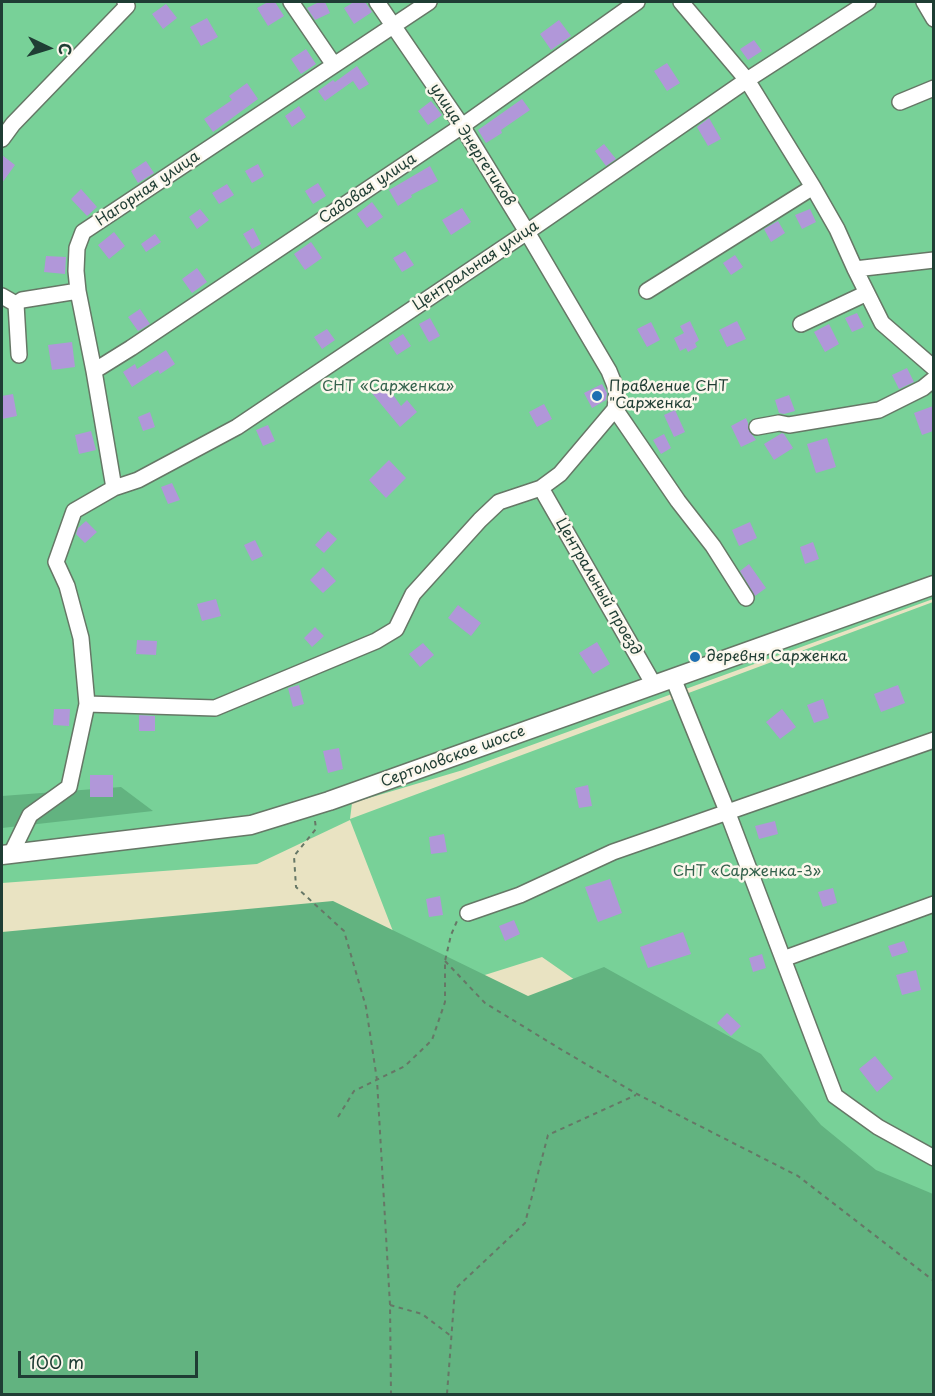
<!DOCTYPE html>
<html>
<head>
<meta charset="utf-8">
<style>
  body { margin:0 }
  #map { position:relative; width:935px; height:1396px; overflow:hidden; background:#e9e3c2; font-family:"Playpen Sans",sans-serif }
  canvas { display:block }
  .frame { position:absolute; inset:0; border:3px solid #1f3d34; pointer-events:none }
  .north { position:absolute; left:18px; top:18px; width:60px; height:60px; -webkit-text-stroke:4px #fbf7ec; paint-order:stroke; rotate:94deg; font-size:16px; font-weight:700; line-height:24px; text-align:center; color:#1f3d34 }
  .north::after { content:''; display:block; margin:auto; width:21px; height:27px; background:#1f3d34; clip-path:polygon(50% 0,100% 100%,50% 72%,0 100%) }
  .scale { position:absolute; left:18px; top:1351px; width:180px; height:27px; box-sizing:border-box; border:3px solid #1f3d34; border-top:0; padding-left:8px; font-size:18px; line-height:21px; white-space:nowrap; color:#1f3d34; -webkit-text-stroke:4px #fbf7ec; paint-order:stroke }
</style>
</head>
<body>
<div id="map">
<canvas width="935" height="1396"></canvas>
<div class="frame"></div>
<div class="north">С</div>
<div class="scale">100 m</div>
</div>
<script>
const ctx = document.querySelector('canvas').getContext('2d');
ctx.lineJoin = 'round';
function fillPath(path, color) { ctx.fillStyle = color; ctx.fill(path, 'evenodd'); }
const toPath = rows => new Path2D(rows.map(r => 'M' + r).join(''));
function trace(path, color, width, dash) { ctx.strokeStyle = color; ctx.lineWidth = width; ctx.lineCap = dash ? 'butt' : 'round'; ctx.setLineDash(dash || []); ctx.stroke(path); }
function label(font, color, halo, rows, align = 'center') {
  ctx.font = font + ' "Playpen Sans",sans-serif'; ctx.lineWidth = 5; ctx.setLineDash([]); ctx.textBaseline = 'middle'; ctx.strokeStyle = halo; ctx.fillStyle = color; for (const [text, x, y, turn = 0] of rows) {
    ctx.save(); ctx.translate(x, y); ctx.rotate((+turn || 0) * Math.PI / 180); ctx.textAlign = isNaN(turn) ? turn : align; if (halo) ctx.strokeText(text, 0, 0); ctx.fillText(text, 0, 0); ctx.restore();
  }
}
fillPath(toPath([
  [2,2,933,2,933,599,463,770,352,803,350,819,933,602,933,1230,542,957,418,996,350,820,257,864,2,883]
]), '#78d198');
fillPath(toPath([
  [121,787,153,811,2,828,2,796],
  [333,901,528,996,604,967,761,1054,821,1125,876,1170,933,1194,933,1394,2,1394,2,932]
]), '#62b380');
fillPath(toPath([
  [268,2,275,2,284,16,268,26,257,8],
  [319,2,325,2,330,13,315,20,307,8],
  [354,2,365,2,372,12,354,24,344,8],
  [166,4,177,18,163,29,152,14],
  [207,18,218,37,201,46,190,27],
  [559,20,571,36,551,50,540,34],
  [754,40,762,51,748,60,740,49],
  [306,49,316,64,301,74,291,59],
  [667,63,680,83,667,91,654,71],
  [357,66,369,84,359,90,353,81,325,101,318,91,333,80,335,82],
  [247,83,258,99,213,132,204,119,232,100,229,96],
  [522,99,530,110,501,130,502,133,486,143,478,130],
  [431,101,442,115,428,125,418,111],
  [299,106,306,117,292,127,285,116],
  [709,118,721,139,708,146,697,127],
  [604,144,616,159,606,166,595,151],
  [2,155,15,165,2,183],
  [146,161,154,173,138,183,131,171],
  [258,164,264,176,252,183,245,171],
  [430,166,438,181,411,195,412,197,398,206,389,190],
  [318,183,326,196,313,204,305,191],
  [227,184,234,195,219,204,212,193],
  [81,189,97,207,87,216,71,199],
  [372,202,383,217,367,228,357,214],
  [462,208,471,222,451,235,442,220],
  [200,209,209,220,197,229,189,217],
  [810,209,816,222,802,229,795,215],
  [778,221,785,233,771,242,764,229],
  [253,228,261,244,252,249,243,234],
  [114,232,125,246,109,259,98,245],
  [155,234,161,242,146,252,141,244],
  [311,242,322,258,305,270,294,254],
  [405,251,414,265,402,272,393,258],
  [735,255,743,267,731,275,723,263],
  [46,256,66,257,65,274,44,272],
  [197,268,207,282,192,293,182,279],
  [140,309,150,324,138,331,128,317],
  [857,313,864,327,852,332,845,318],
  [430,318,440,336,429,342,419,324],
  [690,321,699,340,695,343,697,347,688,352,686,348,680,351,674,338,684,333,680,326],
  [737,321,746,339,727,347,719,330],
  [651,322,660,340,647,347,637,329],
  [829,324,839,344,825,352,814,332],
  [327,329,335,340,322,349,314,337],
  [403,334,411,346,397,355,389,343],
  [72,342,75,367,52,370,48,345],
  [166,350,175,364,160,374,158,370,132,387,123,372,135,364,137,369],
  [907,368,914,382,899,389,892,375],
  [384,382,401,406,407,400,417,412,400,427,371,392],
  [602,384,607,393,606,400,592,408,584,393],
  [13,394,17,416,2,419,2,396],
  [789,395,795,411,784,414,779,413,775,400],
  [544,404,552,419,537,427,529,412],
  [933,406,933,431,922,435,914,413],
  [675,410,685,432,674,437,664,415],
  [150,412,155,427,143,431,138,417],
  [746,418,748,423,748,429,756,440,741,447,731,426],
  [268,425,275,441,263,446,256,430],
  [91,431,96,450,79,454,75,435],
  [782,433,784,434,793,448,774,460,764,444],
  [664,434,671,448,661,454,653,440],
  [827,438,836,467,816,473,807,444],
  [389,460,406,478,386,498,369,480],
  [172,483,180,500,168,504,161,487],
  [86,521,97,532,85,543,76,534,78,528],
  [750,522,757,538,739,546,732,530],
  [328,531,337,539,324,553,315,545],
  [255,540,263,556,252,561,244,545],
  [813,542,819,559,805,564,800,547],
  [749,564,766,588,755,596,740,571],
  [323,567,336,581,323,593,310,580],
  [216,599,221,616,202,621,197,604],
  [458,605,481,623,471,636,448,618],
  [315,627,324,636,312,647,304,638],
  [137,640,157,641,156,655,136,654],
  [597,642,610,664,593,674,579,653],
  [423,643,434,655,420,667,409,654],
  [299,685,304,704,293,707,288,688],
  [898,685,905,703,881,712,874,694],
  [823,699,829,718,814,723,807,705],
  [54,709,70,709,69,726,53,725],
  [782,709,796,727,780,739,766,722],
  [139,715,155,716,155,731,139,731],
  [339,748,343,769,328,773,323,751],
  [90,775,113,775,113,797,90,797],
  [588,785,592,806,579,808,575,788],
  [775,821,778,834,759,839,755,826],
  [444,834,447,852,431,854,429,837],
  [610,879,622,913,598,922,585,887],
  [833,888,837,903,823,907,818,892],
  [440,896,443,915,429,917,426,899],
  [514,920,520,934,505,941,499,926],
  [683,932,691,954,648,968,640,947],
  [904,941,908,952,892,957,888,946],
  [762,954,766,968,753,972,749,958],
  [916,970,921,990,902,995,896,975],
  [727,1013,741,1026,731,1036,717,1023],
  [875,1056,893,1078,877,1092,859,1069]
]), '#b197d9');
const minor = toPath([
  [291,2,334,65],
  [377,2,462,126,527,232,609,371,617,391,615,409,678,501,713,546,746,598],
  [681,2,747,80,813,187,837,229,855,269,882,323,934,368],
  [924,2,934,19],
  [900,102,934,88],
  [2,139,13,124,127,6,125,2],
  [855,269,934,260],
  [647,291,813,187],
  [2,296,16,304,22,300,78,291],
  [16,304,19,355],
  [801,324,867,293],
  [94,371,131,348,462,126,637,2],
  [757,427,779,423,789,425,879,410,923,388,934,379],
  [114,488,94,371,78,291,76,271,77,248,83,232,429,2],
  [541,488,654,685],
  [673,678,727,811,835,1096,878,1127,934,1158],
  [87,704,215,708,376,641,396,629,413,594,480,520,499,502,541,488,560,474,615,409],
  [11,854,30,815,69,787,87,704,81,638,67,586,56,562,74,511,114,488,138,480,237,427,527,232,747,80,868,2],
  [468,913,520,895,613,852,934,740],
  [783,959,934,904]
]);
const major = toPath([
  [2,855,251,825,329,801,934,585]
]);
trace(minor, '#676', 18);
trace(major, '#676', 21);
trace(toPath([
  [315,821,316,829,294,856,296,887,344,931,366,1007,377,1080,390,1305,391,1394],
  [445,961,485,1003,562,1050,637,1094,798,1176,934,1281],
  [338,1117,354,1091,405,1066,432,1040,445,1002,445,961,451,935,457,921],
  [390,1305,422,1314,451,1336],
  [447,1394,455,1289,525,1223,548,1135,636,1095]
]), '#676', 2, [4.5, 4.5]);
trace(minor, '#fff', 15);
trace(major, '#fff', 18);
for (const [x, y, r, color] of [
  [597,396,6,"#1f6fb2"],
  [695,657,6,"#1f6fb2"]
]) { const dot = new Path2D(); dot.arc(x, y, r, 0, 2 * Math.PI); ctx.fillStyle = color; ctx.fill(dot); trace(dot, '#fbf7ec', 2); }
label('15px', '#1f3d34', '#fbf7ec', [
  ["улица Энергетиков",472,145,57],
  ["Нагорная улица",148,189,-34],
  ["Садовая улица",368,189,-34],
  ["Центральная улица",476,266,-34],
  ["Центральный проезд",598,587,60],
  ["Сертоловское шоссе",453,757,-20]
]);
label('15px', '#35624d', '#fbf7ec', [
  ["СНТ «Сарженка»",388,387],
  ["СНТ «Сарженка-3»",747,872]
]);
label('15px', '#1f3d34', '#fbf7ec', [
  ["Правление СНТ",609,387],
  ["\"Сарженка\"",609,404],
  ["деревня Сарженка",707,657]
], 'left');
</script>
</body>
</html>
